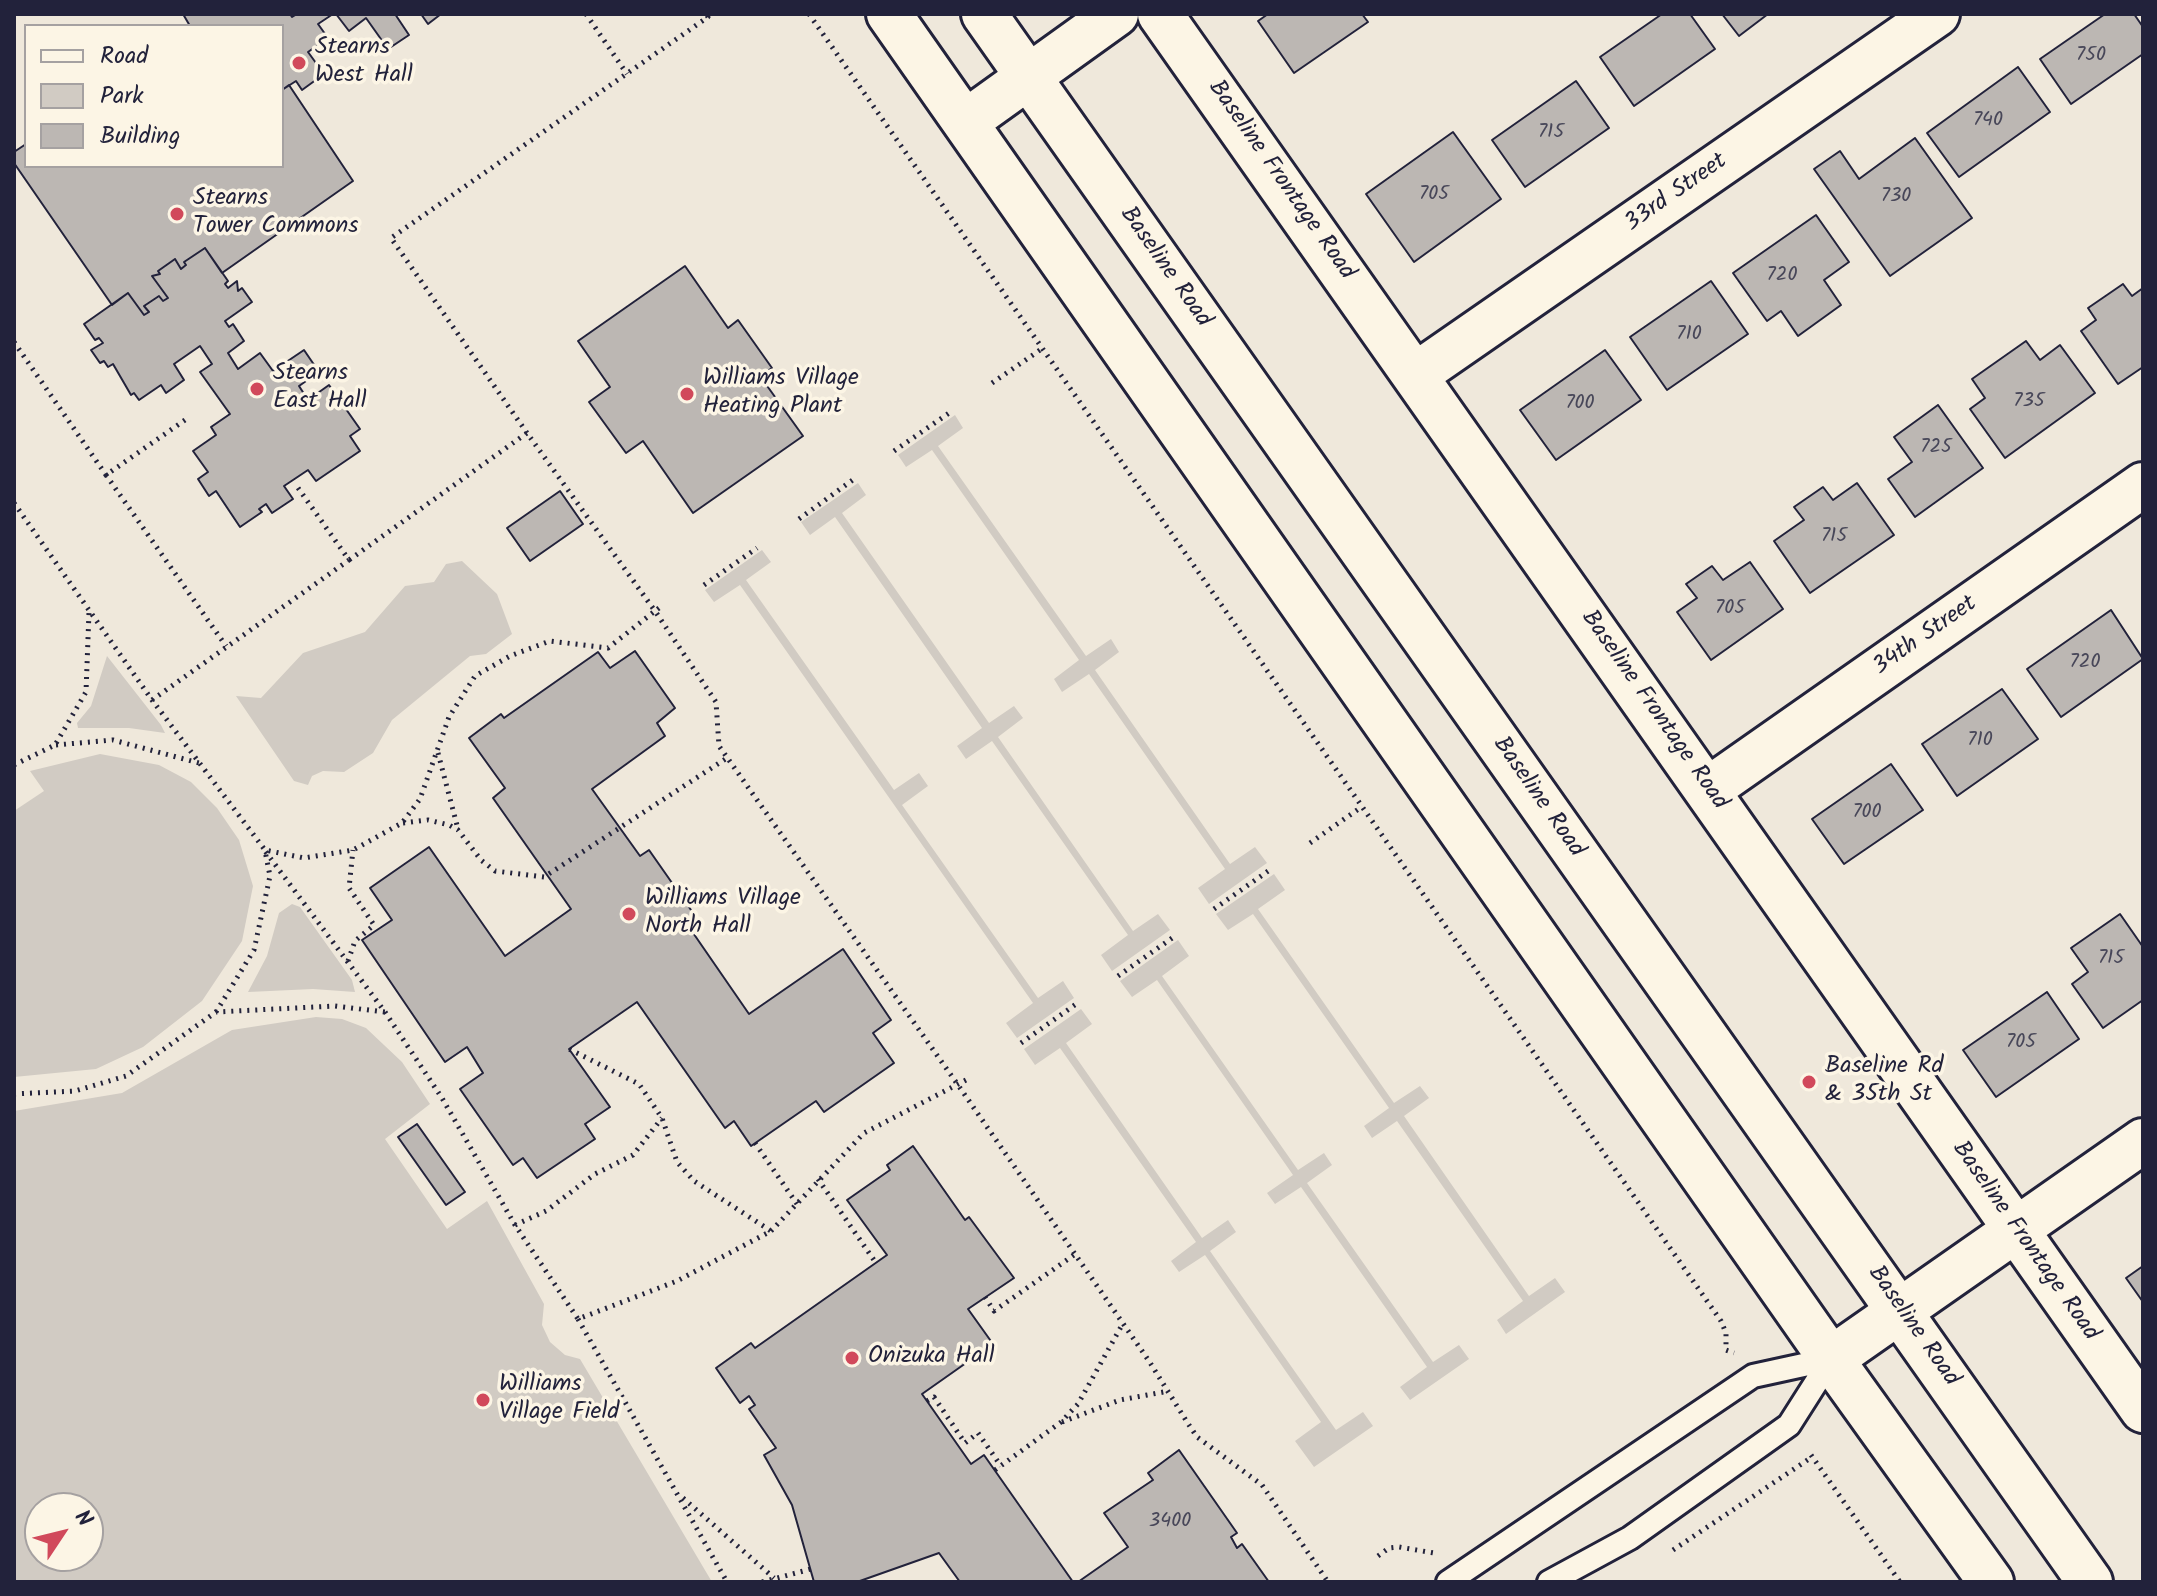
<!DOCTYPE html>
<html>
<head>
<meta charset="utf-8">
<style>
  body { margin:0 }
  #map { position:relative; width:2157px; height:1596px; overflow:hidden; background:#efe8db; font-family:Kalam,sans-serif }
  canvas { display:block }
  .frame { position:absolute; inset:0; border:16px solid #22223b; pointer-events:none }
  .legend { position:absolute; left:24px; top:24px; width:260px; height:144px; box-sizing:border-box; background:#fcf5e5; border:2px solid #a5a1a1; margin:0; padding:10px 14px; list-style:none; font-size:24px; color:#22223b }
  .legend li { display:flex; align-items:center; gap:16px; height:40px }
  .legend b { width:40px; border:2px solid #a5a1a1 }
  .north { position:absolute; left:24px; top:1492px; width:80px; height:80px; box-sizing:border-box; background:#fcf5e5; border:2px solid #a5a1a1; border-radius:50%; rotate:55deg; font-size:22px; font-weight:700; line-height:32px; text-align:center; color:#22223b }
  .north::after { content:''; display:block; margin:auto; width:28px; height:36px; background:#d1495b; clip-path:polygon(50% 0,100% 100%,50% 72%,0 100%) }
</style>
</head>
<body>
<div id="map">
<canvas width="2157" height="1596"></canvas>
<div class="frame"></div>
<ul class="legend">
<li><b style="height:10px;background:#fcf5e5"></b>Road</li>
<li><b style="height:22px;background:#d1cbc3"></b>Park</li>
<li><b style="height:22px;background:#bcb7b3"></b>Building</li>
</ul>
<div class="north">N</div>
</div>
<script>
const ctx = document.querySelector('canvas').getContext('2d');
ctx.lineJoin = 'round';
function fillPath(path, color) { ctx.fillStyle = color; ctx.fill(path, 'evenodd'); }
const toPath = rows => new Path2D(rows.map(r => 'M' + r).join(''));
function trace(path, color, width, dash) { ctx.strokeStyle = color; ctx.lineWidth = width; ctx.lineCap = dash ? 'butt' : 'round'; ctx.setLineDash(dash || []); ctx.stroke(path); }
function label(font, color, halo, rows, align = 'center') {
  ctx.font = font + ' Kalam,sans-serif'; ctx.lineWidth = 7; ctx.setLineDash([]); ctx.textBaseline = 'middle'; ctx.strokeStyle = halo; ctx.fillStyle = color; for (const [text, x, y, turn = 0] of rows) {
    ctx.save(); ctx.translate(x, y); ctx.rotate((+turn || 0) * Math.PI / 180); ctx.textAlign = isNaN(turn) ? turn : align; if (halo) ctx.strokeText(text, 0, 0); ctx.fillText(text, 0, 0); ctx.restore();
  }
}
fillPath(toPath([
  [955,415,963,428,938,446,1086,656,1111,639,1119,652,1095,670,1230,864,1255,847,1267,863,1209,904,1198,888,1225,869,1089,674,1062,692,1054,679,1079,660,932,450,906,467,898,455],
  [858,483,866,495,842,513,989,723,1014,706,1023,718,998,737,1133,931,1158,914,1170,930,1112,971,1101,955,1128,935,992,741,966,759,957,746,982,728,835,517,810,535,801,522],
  [762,550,771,562,746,580,894,790,919,773,928,786,902,805,1038,998,1063,981,1074,998,1017,1038,1006,1023,1033,1003,740,585,714,602,705,590],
  [462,561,497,594,512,634,486,654,470,656,392,720,373,753,344,772,323,771,312,776,308,785,294,781,236,696,261,698,303,653,365,632,405,586,434,582,446,564],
  [107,656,161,725,165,733,129,728,78,728,77,723,91,706],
  [100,754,159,765,191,782,217,808,239,840,253,886,242,941,202,1001,143,1047,96,1069,14,1077,14,811,44,791,30,771],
  [1274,874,1285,890,1258,909,1394,1103,1420,1086,1429,1098,1404,1116,1529,1296,1555,1278,1565,1292,1506,1334,1497,1320,1523,1301,1397,1121,1372,1138,1364,1126,1389,1108,1253,914,1228,930,1216,914],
  [292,904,300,907,352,980,355,992,313,989,248,992,267,956,279,913],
  [1178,940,1189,956,1162,976,1298,1170,1324,1153,1332,1165,1307,1183,1433,1362,1459,1345,1469,1359,1410,1400,1400,1387,1427,1367,1301,1187,1275,1204,1267,1193,1293,1175,1157,980,1132,997,1120,981],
  [1081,1009,1092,1024,1066,1043,1202,1238,1228,1220,1236,1232,1210,1251,1336,1430,1363,1412,1373,1426,1314,1467,1295,1441,1321,1422,1205,1255,1179,1272,1171,1261,1196,1242,1060,1048,1035,1065,1024,1049],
  [316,1017,342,1019,366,1028,402,1062,430,1104,385,1139,447,1229,487,1201,544,1304,542,1325,550,1342,565,1355,580,1359,712,1582,14,1582,14,1111,122,1093,232,1030],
  [40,1508,88,1508,88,1556,40,1556]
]), '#d1cbc3');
const building = toPath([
  [183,14,290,14,292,17,297,14,333,14,318,24,328,38,308,52,324,74,302,90,296,81,282,90,282,26,190,26,183,14],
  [336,14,395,14,409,35,388,49,366,18,349,31,336,14],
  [421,14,441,14,428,24,421,14],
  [1268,14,1362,14,1368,22,1294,73,1258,21,1268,14],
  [1662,14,1690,14,1715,49,1634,106,1600,57,1662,14],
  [1722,14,1768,14,1739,36,1722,14],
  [2105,14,2134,14,2143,27,2143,54,2071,104,2040,59,2105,14],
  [2018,67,2050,112,1959,177,1927,133,2018,67],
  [1576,81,1609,128,1525,187,1492,140,1576,81],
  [289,85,353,181,222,273,205,248,184,262,186,265,181,269,175,259,158,271,160,274,152,276,168,298,163,301,159,296,144,306,149,312,144,315,128,293,112,305,14,163,14,152,26,144,26,166,282,166,282,90,289,85],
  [1453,132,1501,199,1414,262,1366,194,1453,132],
  [1915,138,1972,218,1890,276,1814,169,1840,151,1859,179,1915,138],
  [1816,215,1849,262,1824,280,1841,305,1798,336,1781,311,1767,321,1733,273,1816,215],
  [205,248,228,281,225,284,228,288,237,281,238,291,242,288,252,302,225,321,229,327,233,324,244,341,228,353,238,369,260,353,273,371,304,350,319,372,299,386,308,400,329,385,360,429,350,436,360,451,316,481,308,470,284,486,293,499,272,513,266,504,259,509,262,512,240,527,216,491,209,496,198,479,208,472,193,451,216,435,211,427,230,414,200,372,212,364,200,346,174,364,184,380,166,393,161,385,139,400,134,393,131,395,113,364,108,367,104,361,100,363,91,350,103,343,99,338,95,340,84,324,128,293,144,315,149,312,144,306,159,296,163,301,168,298,152,276,160,274,158,271,175,259,181,269,186,265,184,262,205,248],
  [685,266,728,328,738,320,772,368,760,376,803,436,693,513,643,441,626,453,589,402,610,387,578,341,685,266],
  [1711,281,1748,334,1667,390,1630,337,1711,281],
  [2123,284,2132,296,2143,288,2143,367,2118,384,2081,331,2096,320,2088,308,2123,284],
  [2026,341,2040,360,2060,345,2095,393,2005,458,1970,409,1985,398,1972,379,2026,341],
  [1605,350,1641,400,1556,460,1520,410,1605,350],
  [1938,405,1983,468,1915,517,1888,479,1912,462,1894,437,1938,405],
  [1857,483,1894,535,1810,593,1774,541,1804,520,1794,507,1823,487,1833,500,1857,483],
  [560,491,583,524,530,561,507,528,560,491],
  [1750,562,1783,609,1711,660,1677,612,1697,598,1686,584,1712,566,1723,580,1750,562],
  [2111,610,2143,659,2061,717,2027,669,2111,610],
  [635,651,675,708,657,723,665,736,592,789,640,856,649,850,698,920,689,927,749,1014,843,949,891,1020,873,1033,894,1063,824,1112,816,1101,751,1146,734,1121,725,1128,637,1002,569,1049,610,1107,585,1124,595,1139,537,1178,523,1158,513,1165,460,1089,483,1073,467,1047,445,1062,362,940,392,920,370,888,429,847,505,956,571,909,493,798,505,788,469,738,501,714,504,718,598,652,610,668,635,651],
  [2002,689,2038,739,1957,796,1922,744,2002,689],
  [1891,764,1923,810,1844,864,1812,819,1891,764],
  [2120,914,2143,947,2143,1000,2103,1028,2072,984,2088,972,2071,948,2120,914],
  [2047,992,2079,1039,1996,1097,1963,1050,2047,992],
  [417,1124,465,1192,446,1205,398,1137,417,1124],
  [913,1146,965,1220,969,1217,1014,1278,968,1309,993,1344,922,1394,971,1464,984,1455,1073,1582,960,1582,939,1553,857,1582,814,1582,792,1505,764,1455,776,1448,749,1409,755,1405,749,1396,740,1403,716,1368,751,1343,755,1348,887,1255,847,1200,890,1170,887,1165,913,1146],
  [2143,1266,2143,1302,2126,1278,2143,1266],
  [1179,1450,1237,1533,1231,1537,1237,1548,1242,1544,1269,1582,1078,1582,1128,1547,1104,1513,1153,1480,1148,1473,1179,1450]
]);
fillPath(building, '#bcb7b3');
trace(building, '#22223b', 2);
const service = toPath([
  [1448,1582,1753,1376,1831,1359],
  [1549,1582,1630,1538,1789,1425,1831,1359]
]);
const minor = toPath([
  [1160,14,2143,1410],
  [967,121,1116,14],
  [1417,374,1937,14],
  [1709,789,2143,485],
  [1831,1359,2143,1141]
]);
const secondary = toPath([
  [889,14,1831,1359,1991,1582],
  [984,14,2090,1582]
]);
trace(service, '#22223b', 28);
trace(minor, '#22223b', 50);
trace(secondary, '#22223b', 50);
trace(toPath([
  [586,14,627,74],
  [809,14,1721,1321,1726,1333,1726,1350,1734,1353],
  [14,342,106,475,185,420],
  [992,383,1043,348],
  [527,433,391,238,708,17,706,14],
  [894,451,952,411],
  [106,475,226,646],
  [14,503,152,700,265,850,304,858,353,850,402,823,420,799,449,717,475,676,510,656,550,641,608,648,655,611,527,433,349,560],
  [799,519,854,479],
  [704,585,757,548],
  [659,608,655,611,716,702,719,746,958,1085,1149,1361,1187,1422,1197,1437,1262,1485,1328,1582],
  [152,700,349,560,296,485],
  [56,745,113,740,199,763],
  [438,753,458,829],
  [14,765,55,745,86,692,89,612],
  [403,823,428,820,449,825,458,830,481,860,495,871,544,877,727,758],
  [1310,843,1360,808],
  [1214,909,1271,869],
  [348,961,355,941,374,925,349,888,353,850],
  [1118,976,1175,936],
  [216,1012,254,950,270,876,265,851],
  [385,1012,442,1098,515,1225,578,1319,677,1281,771,1231,694,1181,677,1162,662,1118,639,1084,569,1049],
  [1021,1043,1079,1002],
  [14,1094,75,1091,126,1076,216,1012,335,1006,385,1012,265,851],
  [755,1143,797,1204],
  [818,1179,876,1263],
  [515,1225,546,1211,595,1174,633,1155,662,1118],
  [771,1231,864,1133,966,1080],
  [985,1297,994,1311,1074,1255],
  [578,1319,727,1582],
  [927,1401,934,1397,965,1443,978,1433,1001,1466],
  [1062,1422,1120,1400,1169,1391],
  [1811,1455,1900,1582],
  [995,1470,1061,1422,1078,1404,1122,1325],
  [683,1498,774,1578],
  [1673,1550,1812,1457],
  [1378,1556,1389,1548,1399,1547,1434,1553],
  [762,1582,811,1569]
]), '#22223b', 5, [2, 6]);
trace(service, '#fcf5e5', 22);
trace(minor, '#fcf5e5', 44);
trace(secondary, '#fcf5e5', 44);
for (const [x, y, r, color] of [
  [299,63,8,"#d1495b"],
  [177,214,8,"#d1495b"],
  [257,389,8,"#d1495b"],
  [687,394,8,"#d1495b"],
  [629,914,8,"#d1495b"],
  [1809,1082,8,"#d1495b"],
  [852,1358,8,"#d1495b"],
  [483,1400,8,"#d1495b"]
]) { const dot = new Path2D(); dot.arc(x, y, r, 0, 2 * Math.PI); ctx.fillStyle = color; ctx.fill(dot); trace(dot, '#fcf5e5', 3); }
label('20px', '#484759', null, [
  ["750",2091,57],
  ["740",1988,122],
  ["715",1551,134],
  ["705",1434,196],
  ["730",1896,198],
  ["720",1782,277],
  ["710",1689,336],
  ["735",2029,403],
  ["700",1580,405],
  ["725",1936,449],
  ["715",1834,538],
  ["705",1730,610],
  ["720",2085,664],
  ["710",1980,742],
  ["700",1867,814],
  ["715",2111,960],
  ["705",2021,1044],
  ["3400",1170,1523]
]);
label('24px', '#22223b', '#fcf5e5', [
  ["Stearns",315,49],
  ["West Hall",315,77],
  ["Stearns",193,200],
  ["Tower Commons",193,228],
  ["Stearns",273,375],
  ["East Hall",273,403],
  ["Williams Village",703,380],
  ["Heating Plant",703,408],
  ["Williams Village",645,900],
  ["North Hall",645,928],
  ["Baseline Rd",1825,1068],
  ["& 35th St",1825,1096],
  ["Onizuka Hall",868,1358],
  ["Williams",499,1386],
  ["Village Field",499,1414]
], 'left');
label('24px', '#22223b', '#fcf5e5', [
  ["Baseline Frontage Road",1280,181,55],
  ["33rd Street",1677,194,-35],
  ["Baseline Road",1164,268,55],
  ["34th Street",1926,637,-35],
  ["Baseline Frontage Road",1653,711,55],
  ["Baseline Road",1537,798,55],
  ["Baseline Frontage Road",2024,1242,55],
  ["Baseline Road",1912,1327,55]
]);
</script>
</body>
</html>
